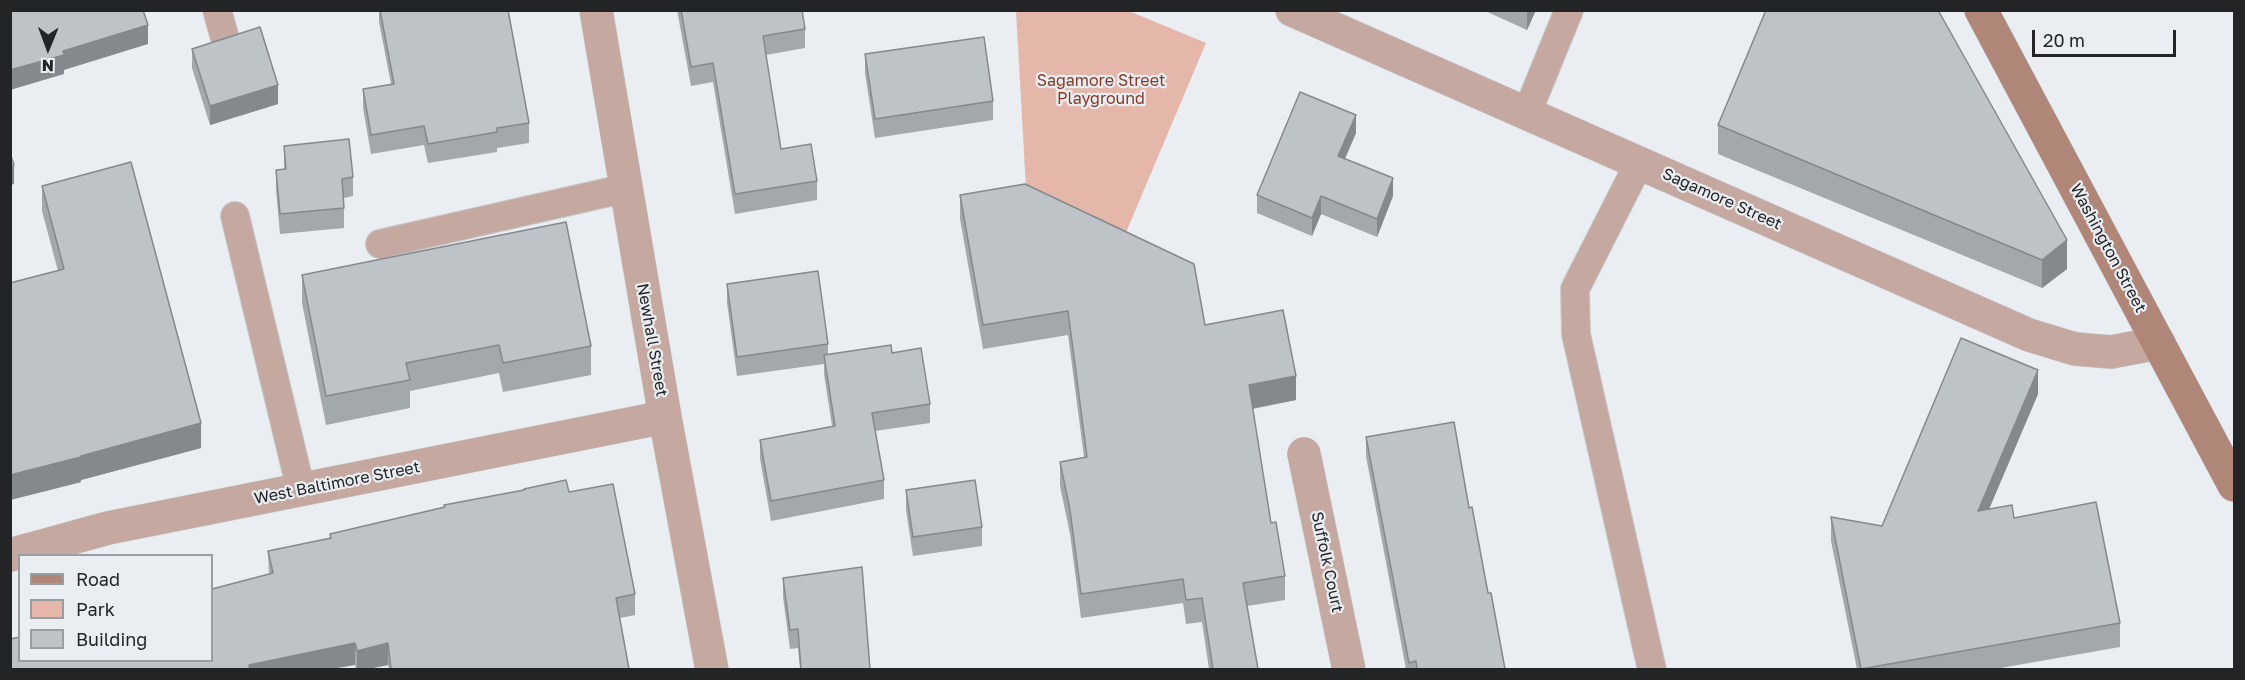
<!DOCTYPE html>
<html>
<head>
<meta charset="utf-8">
<style>
  body { margin:0 }
  #map { position:relative; width:2245px; height:680px; overflow:hidden; background:#eaeef3; font-family:"Golos Text",sans-serif }
  canvas { display:block }
  .frame { position:absolute; inset:0; border:12px solid #222426; pointer-events:none }
  .legend { position:absolute; left:18px; top:554px; width:195px; height:108px; box-sizing:border-box; background:#eaeef3; border:2px solid #9a9da1; margin:0; padding:8px 10px; list-style:none; font-size:18px; color:#222426 }
  .legend li { display:flex; align-items:center; gap:12px; height:30px }
  .legend b { width:30px; border:2px solid #9a9da1 }
  .north { position:absolute; left:18px; top:18px; width:60px; height:60px; -webkit-text-stroke:4px #eaeef3; paint-order:stroke; rotate:181deg; font-size:16px; font-weight:700; line-height:24px; text-align:center; color:#222426 }
  .north::after { content:''; display:block; margin:auto; width:21px; height:27px; background:#222426; clip-path:polygon(50% 0,100% 100%,50% 72%,0 100%) }
  .scale { position:absolute; left:2032px; top:30px; width:144px; height:27px; box-sizing:border-box; border:3px solid #222426; border-top:0; padding-left:8px; font-size:18px; line-height:21px; white-space:nowrap; color:#222426; -webkit-text-stroke:4px #eaeef3; paint-order:stroke }
</style>
</head>
<body>
<div id="map">
<canvas width="2245" height="680"></canvas>
<div class="frame"></div>
<ul class="legend">
<li><b style="height:8px;background:#b08679"></b>Road</li>
<li><b style="height:16px;background:#e4b7aa"></b>Park</li>
<li><b style="height:16px;background:#bec3c8"></b>Building</li>
</ul>
<div class="north">N</div>
<div class="scale">20 m</div>
</div>
<script>
const ctx = document.querySelector('canvas').getContext('2d');
ctx.lineJoin = 'round';
function fillPath(path, color) { ctx.fillStyle = color; ctx.fill(path, 'evenodd'); }
const toPath = rows => new Path2D(rows.map(r => 'M' + r).join(''));
function trace(path, color, width, dash) { ctx.strokeStyle = color; ctx.lineWidth = width; ctx.lineCap = dash ? 'butt' : 'round'; ctx.setLineDash(dash || []); ctx.stroke(path); }
function label(font, color, halo, rows, align = 'center') {
  ctx.font = font + ' "Golos Text",sans-serif'; ctx.lineWidth = 4.5; ctx.setLineDash([]); ctx.textBaseline = 'middle'; ctx.strokeStyle = halo; ctx.fillStyle = color; for (const [text, x, y, turn = 0] of rows) {
    ctx.save(); ctx.translate(x, y); ctx.rotate((+turn || 0) * Math.PI / 180); ctx.textAlign = isNaN(turn) ? turn : align; if (halo) ctx.strokeText(text, 0, 0); ctx.fillText(text, 0, 0); ctx.restore();
  }
}
fillPath(toPath([
  [1016,11,1129,11,1206,43,1119,249,1027,206]
]), '#e4b7aa');
const lane = toPath([
  [217,10,224,35],
  [1527,113,1569,10],
  [1639,163,1575,289,1576,334,1652,670],
  [235,216,301,490],
  [380,244,627,188]
]);
const street = toPath([
  [596,10,665,417,712,670],
  [1292,10,2029,335,2075,349,2111,352,2159,343],
  [1304,454,1349,670],
  [10,555,108,528,665,417]
]);
const secondary = toPath([
  [1981,10,2234,485]
]);
trace(lane, '#c6cace', 30);
trace(street, '#c6cace', 34);
trace(secondary, '#c6cace', 34);
trace(lane, '#c5a89f', 28);
trace(street, '#c5a89f', 33);
trace(secondary, '#b08679', 33);
fillPath(toPath([
  [379,10,508,10,529,123,529,143,497,148,497,152,428,163,424,145,371,154,363,108,363,89,391,84,379,22],
  [677,10,802,10,805,29,805,48,766,55,781,149,817,181,817,200,735,214,713,82,691,86],
  [1483,10,1536,10,1527,30],
  [192,49,278,104,210,125,192,68],
  [865,54,993,101,993,120,875,138,865,73],
  [1718,125,2067,269,2042,288,1718,154],
  [1356,133,1345,159,1393,196,1377,237,1321,214,1312,236,1257,213,1257,195],
  [284,146,353,177,353,196,344,198,344,228,280,234,276,189,276,170,284,169],
  [42,186,201,448,81,480,81,482,10,500,10,283,58,271,42,211],
  [960,195,1205,325,1296,400,1253,409,1271,523,1285,576,1285,600,1247,606,1258,669,1209,669,1202,622,1186,624,1183,603,1081,618,1070,534,1060,486,1060,462,1084,457,1068,335,983,349,960,219],
  [302,275,591,346,591,375,503,392,499,373,410,391,410,408,326,425,302,303],
  [727,284,828,344,828,354,892,353,930,404,930,423,875,431,884,480,884,499,771,521,760,459,760,440,832,426,824,374,824,364,737,376,727,303],
  [2038,394,1989,509,2014,518,2120,623,2120,647,1995,669,1857,669,1831,541,1831,517,1882,526],
  [1366,437,1469,508,1505,669,1406,669,1366,456],
  [906,490,982,527,982,546,913,556,906,510],
  [569,492,635,594,635,615,620,618,629,669,389,669,388,665,368,669,356,669,355,665,269,574,268,551,330,538,330,534],
  [783,578,870,669,800,669,798,648,790,649,783,597]
]), '#a3a8ac');
fillPath(toPath([
  [1527,10,1536,10,1527,30],
  [148,25,148,44,64,70,64,74,10,90,10,70,63,51],
  [278,85,278,104,210,125,210,106],
  [1356,115,1356,133,1338,174,1338,156],
  [14,165,14,184,10,185,10,166],
  [1393,178,1393,196,1377,237,1377,219],
  [1321,196,1321,214,1312,236,1312,218],
  [2067,240,2067,269,2042,288,2042,260],
  [2038,370,2038,394,1978,535,1978,511],
  [1296,376,1296,400,1249,409,1249,385],
  [201,423,201,448,81,480,81,482,10,500,10,475],
  [355,643,355,665,332,669,249,669,249,665],
  [388,643,388,665,368,669,357,669,357,651]
]), '#85888c');
const building = toPath([
  [10,10,143,10,148,25,63,51,64,55,10,70,10,10],
  [380,10,508,10,529,123,497,128,497,132,428,144,424,126,371,135,363,89,394,84,380,10],
  [681,10,802,10,805,29,763,36,781,149,811,144,817,181,735,194,713,63,691,67,681,10],
  [1766,10,1938,10,2067,240,2042,260,1718,125,1766,10],
  [260,27,278,85,210,106,192,49,260,27],
  [984,37,993,101,875,119,865,54,984,37],
  [1300,92,1356,115,1338,156,1393,178,1377,219,1321,196,1312,218,1257,195,1300,92],
  [349,139,353,177,342,179,344,208,280,214,276,170,286,169,284,146,349,139],
  [10,153,14,165,10,166,10,153],
  [131,162,201,423,81,456,81,457,10,475,10,283,64,269,42,186,131,162],
  [1025,184,1194,264,1205,325,1283,310,1296,376,1249,385,1271,523,1276,522,1285,576,1243,583,1258,669,1213,669,1202,598,1186,600,1183,579,1081,594,1070,510,1060,462,1087,457,1068,311,983,325,960,195,1025,184],
  [566,222,591,346,503,363,499,345,406,363,410,380,326,396,302,275,566,222],
  [818,271,828,344,737,357,727,284,818,271],
  [1961,338,2038,370,1978,511,2012,505,2014,518,2096,502,2120,623,1861,669,1831,517,1882,526,1961,338],
  [891,345,892,353,921,348,930,404,872,413,884,480,771,501,760,440,835,426,824,355,891,345],
  [1454,422,1469,508,1472,507,1488,593,1491,593,1505,669,1417,669,1416,661,1409,663,1366,437,1454,422],
  [566,480,569,492,613,484,635,594,616,598,629,669,391,669,388,643,357,651,355,643,249,665,250,669,10,669,10,639,20,637,20,660,212,660,212,589,273,573,268,551,331,538,330,534,445,507,444,505,524,490,524,489,566,480],
  [975,480,982,527,913,537,906,490,975,480],
  [862,567,870,669,801,669,798,629,790,630,783,578,862,567]
]);
fillPath(building, '#bec3c8');
trace(building, '#85888c', 1.5);
label('16px', '#863922', '#eaeef3', [
  ["Sagamore Street",1101,81],
  ["Playground",1101,99]
]);
label('16px', '#222426', '#eaeef3', [
  ["Sagamore Street",1722,199,24],
  ["Washington Street",2108,248,62],
  ["Newhall Street",652,340,80],
  ["West Baltimore Street",337,483,-11],
  ["Suffolk Court",1327,562,78]
]);
</script>
</body>
</html>
